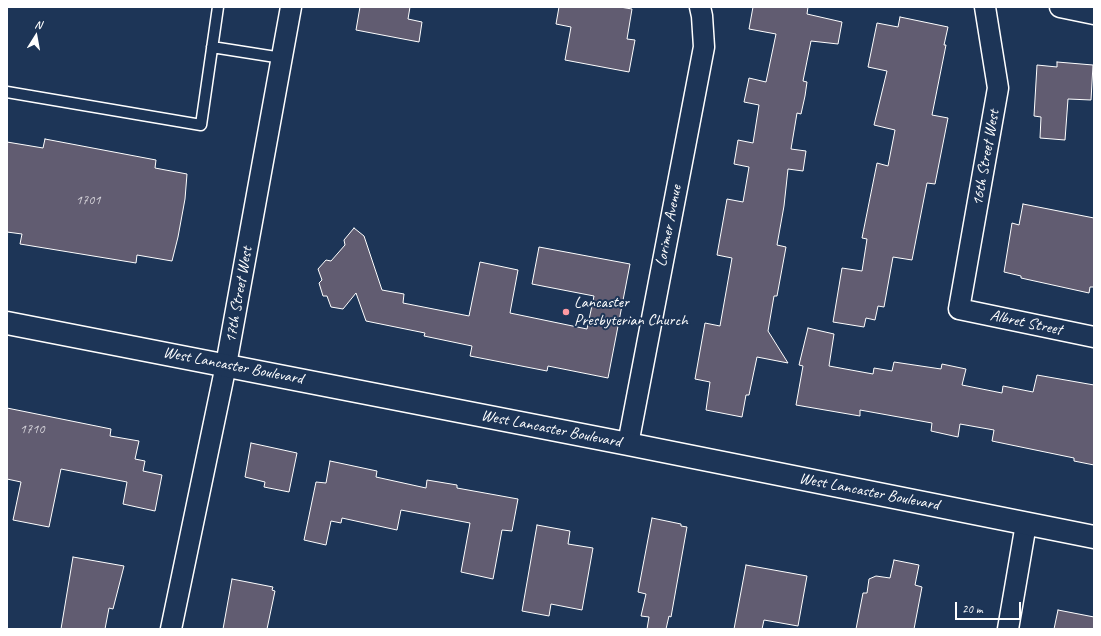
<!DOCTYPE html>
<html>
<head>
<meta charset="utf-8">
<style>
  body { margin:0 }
  #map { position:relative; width:1101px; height:636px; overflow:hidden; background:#1d3557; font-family:Caveat,sans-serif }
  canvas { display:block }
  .frame { position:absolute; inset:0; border:8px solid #fff; pointer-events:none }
  .north { position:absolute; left:16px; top:16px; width:40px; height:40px; -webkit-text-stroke:3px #1d3557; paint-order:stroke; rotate:11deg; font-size:11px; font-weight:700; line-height:16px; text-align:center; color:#fff }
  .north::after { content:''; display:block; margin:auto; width:14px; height:18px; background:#fff; clip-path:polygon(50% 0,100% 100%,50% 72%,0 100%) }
  .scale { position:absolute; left:955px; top:602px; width:66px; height:18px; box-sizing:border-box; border:2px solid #fff; border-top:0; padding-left:5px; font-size:12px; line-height:14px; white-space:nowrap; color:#fff; -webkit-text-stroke:3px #1d3557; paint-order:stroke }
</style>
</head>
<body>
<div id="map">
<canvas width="1101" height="636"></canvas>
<div class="frame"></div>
<div class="north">N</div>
<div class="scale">20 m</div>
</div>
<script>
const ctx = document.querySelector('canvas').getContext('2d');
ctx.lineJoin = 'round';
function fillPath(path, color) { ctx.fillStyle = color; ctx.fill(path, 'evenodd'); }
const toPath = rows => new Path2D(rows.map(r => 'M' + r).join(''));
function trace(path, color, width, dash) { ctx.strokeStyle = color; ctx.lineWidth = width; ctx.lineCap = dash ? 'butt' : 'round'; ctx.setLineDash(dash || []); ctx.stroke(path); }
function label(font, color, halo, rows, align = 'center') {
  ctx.font = font + ' Caveat,sans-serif'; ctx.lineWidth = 4; ctx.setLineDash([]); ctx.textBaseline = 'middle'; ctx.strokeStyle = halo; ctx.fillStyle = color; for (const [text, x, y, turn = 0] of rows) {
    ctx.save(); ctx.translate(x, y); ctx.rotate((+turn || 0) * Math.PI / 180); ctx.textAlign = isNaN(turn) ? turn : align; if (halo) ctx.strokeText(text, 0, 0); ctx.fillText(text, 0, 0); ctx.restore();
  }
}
const building = toPath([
  [360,7,410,7,408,19,422,22,419,42,356,30,360,7],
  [559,7,620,7,632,9,627,39,635,40,629,72,565,60,571,27,556,24,559,7],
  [753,7,808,7,807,14,842,22,838,44,811,41,803,81,807,82,805,96,801,114,797,113,791,149,806,151,803,171,788,169,784,206,777,245,786,247,777,296,774,296,768,331,788,363,757,357,749,395,746,395,742,417,706,410,710,382,695,379,705,323,720,326,732,258,717,255,727,199,743,202,749,167,734,164,738,140,753,143,759,105,744,102,749,78,766,82,776,34,749,29,753,7],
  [900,17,948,27,944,45,946,45,932,115,948,118,935,184,927,183,912,260,893,257,884,307,878,306,875,320,866,318,864,327,833,322,842,268,862,271,867,239,862,238,877,163,888,166,895,130,874,125,887,71,868,67,877,23,898,27,900,17],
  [1057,62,1093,65,1091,100,1068,99,1065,140,1040,138,1041,117,1034,116,1037,65,1057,67,1057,62],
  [45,139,156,160,155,168,187,174,185,199,178,237,172,261,137,255,136,263,20,244,22,234,7,232,7,142,43,148,45,139],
  [1023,204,1094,218,1094,287,1090,287,1089,293,1021,278,1021,276,1004,272,1012,223,1019,225,1023,204],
  [354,228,364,236,382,290,404,294,403,303,469,316,480,262,518,270,510,313,587,329,594,296,532,284,539,247,630,264,608,378,548,366,547,371,470,356,472,346,424,336,425,333,366,321,356,293,343,309,331,307,327,296,323,296,319,283,322,280,318,269,326,260,331,261,345,245,344,240,354,228],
  [808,328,834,334,829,366,873,374,874,368,892,371,894,362,941,369,942,364,966,369,962,385,1002,393,1003,386,1033,392,1037,375,1094,385,1094,465,1074,461,1074,458,992,441,994,430,960,424,958,437,931,431,932,423,860,410,860,416,796,405,803,366,799,365,808,328],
  [7,408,111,429,110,436,139,441,135,459,145,461,143,471,162,475,155,511,123,504,127,482,61,469,49,527,13,520,21,482,7,479,7,408],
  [251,443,297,453,289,492,264,487,265,482,245,477,251,443],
  [330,461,377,471,376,477,426,488,427,480,457,485,457,488,518,499,512,531,502,530,493,579,461,572,470,523,401,510,397,530,342,518,341,523,331,521,326,545,304,540,316,482,326,483,330,461],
  [652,518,681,524,681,526,687,527,671,617,669,616,666,629,647,629,649,617,641,616,646,594,638,592,652,518],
  [537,525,570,531,568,544,593,548,582,610,551,604,549,616,522,611,537,525],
  [73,557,124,566,113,609,109,608,105,629,61,629,73,557],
  [894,560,919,565,915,585,922,587,914,629,856,629,863,593,867,593,869,579,876,576,890,578,894,560],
  [746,565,807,576,798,626,764,620,762,629,734,629,746,565],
  [232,579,273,587,272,590,275,591,267,629,223,629,232,579],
  [1058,610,1094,617,1094,629,1054,629,1058,610]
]);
fillPath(building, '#615c71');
trace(building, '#fff', 1);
const lane = toPath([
  [212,47,282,58],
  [7,92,201,125,218,7]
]);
const street = toPath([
  [985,7,998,88,959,309,1094,337],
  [1060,7,1094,14],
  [628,444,704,47,702,16,700,7],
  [171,629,226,365,291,7],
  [1008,629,1026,524]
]);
const secondary = toPath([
  [7,323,628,444,1094,537]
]);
trace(lane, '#fff', 13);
trace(street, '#fff', 23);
trace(secondary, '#fff', 25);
trace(lane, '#1d3557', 10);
trace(street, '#1d3557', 20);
trace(secondary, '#1d3557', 22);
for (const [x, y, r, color] of [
  [566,312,4,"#ff9aa2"]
]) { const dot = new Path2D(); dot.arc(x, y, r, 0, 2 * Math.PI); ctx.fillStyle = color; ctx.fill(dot); trace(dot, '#1d3557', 1.5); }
label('14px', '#d8d6dc', null, [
  ["1701",88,200],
  ["1710",32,429]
]);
label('16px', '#fff', '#1d3557', [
  ["16th Street West",986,158,-80],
  ["Lorimer Avenue",669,226,-79],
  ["17th Street West",239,295,-80],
  ["Albret Street",1026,323,12],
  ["West Lancaster Boulevard",233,366,11],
  ["West Lancaster Boulevard",551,429,11],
  ["West Lancaster Boulevard",869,492,11]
]);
label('16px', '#fff', '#1d3557', [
  ["Lancaster",574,303],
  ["Presbyterian Church",574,321]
], 'left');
</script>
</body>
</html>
